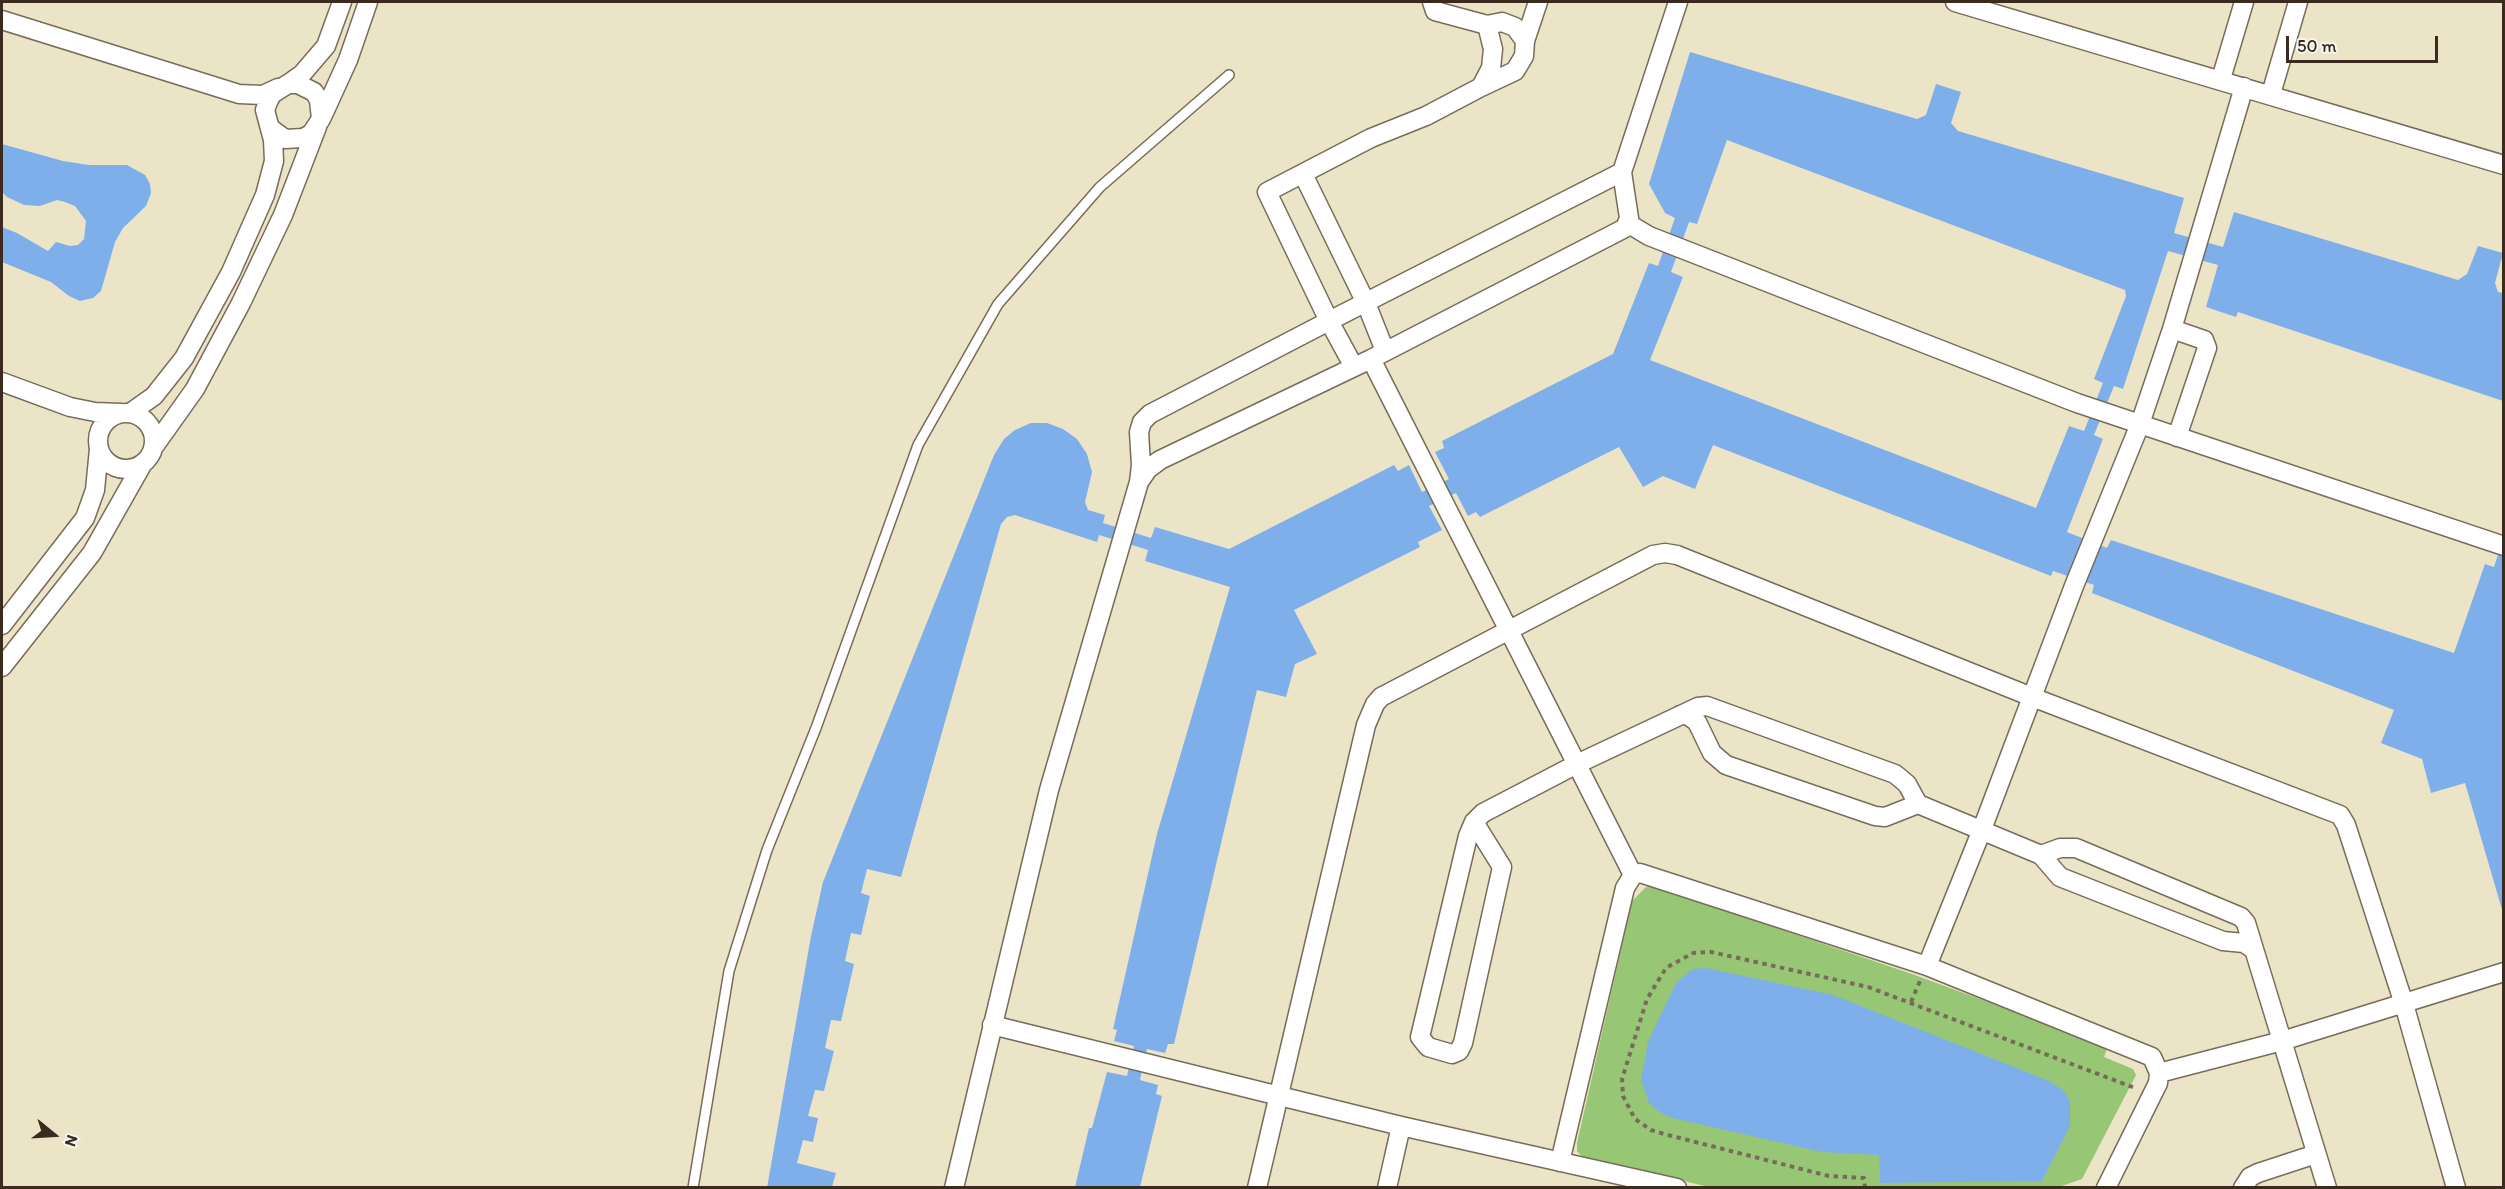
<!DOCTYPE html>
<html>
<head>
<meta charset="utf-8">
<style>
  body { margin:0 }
  #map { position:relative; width:2505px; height:1189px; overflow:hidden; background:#ece4c7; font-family:Itim,sans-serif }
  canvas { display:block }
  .frame { position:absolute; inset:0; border:3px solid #3b2a1e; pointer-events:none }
  .north { position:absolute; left:24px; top:1105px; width:60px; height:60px; -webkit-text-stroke:4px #f6f6f2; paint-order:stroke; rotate:108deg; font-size:16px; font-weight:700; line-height:24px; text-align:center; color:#3b2a1e }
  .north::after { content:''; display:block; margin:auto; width:21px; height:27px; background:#3b2a1e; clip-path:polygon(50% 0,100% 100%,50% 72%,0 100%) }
  .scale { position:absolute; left:2286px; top:36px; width:152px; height:27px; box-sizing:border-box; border:3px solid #3b2a1e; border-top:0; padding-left:8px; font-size:18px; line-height:21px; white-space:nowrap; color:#3b2a1e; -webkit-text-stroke:4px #f6f6f2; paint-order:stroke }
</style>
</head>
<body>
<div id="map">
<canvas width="2505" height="1189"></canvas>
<div class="frame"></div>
<div class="north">N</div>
<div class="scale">50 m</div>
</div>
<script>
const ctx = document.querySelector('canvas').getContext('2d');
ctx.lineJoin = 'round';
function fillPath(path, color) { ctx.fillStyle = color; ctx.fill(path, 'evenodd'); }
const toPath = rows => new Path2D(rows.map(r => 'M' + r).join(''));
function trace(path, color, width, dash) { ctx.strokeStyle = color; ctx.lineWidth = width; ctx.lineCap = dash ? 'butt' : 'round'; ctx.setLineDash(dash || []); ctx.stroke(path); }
fillPath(toPath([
  [1653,886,1912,974,2108,1046,2104,1057,2133,1069,2136,1075,2082,1179,2059,1187,1709,1187,1582,1157,1577,1151,1577,1143,1632,901,1646,887]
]), '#97c775');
fillPath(toPath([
  [1690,52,1917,119,1926,115,1936,84,1961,92,1951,123,1958,131,2184,198,2174,233,2223,247,2234,212,2458,280,2467,274,2478,246,2503,253,2495,283,2498,292,2503,293,2503,401,2238,312,2236,317,2206,307,2218,265,2168,251,2123,389,2114,386,2094,435,2103,439,2067,532,2107,548,2111,540,2454,653,2485,564,2494,567,2503,539,2503,913,2465,783,2431,793,2422,759,2381,743,2394,710,2092,593,2094,585,2053,571,2051,576,1713,445,1695,489,1663,476,1643,487,1619,447,1480,517,1476,512,1468,516,1456,493,1429,506,1442,530,1418,542,1420,547,1294,610,1317,654,1295,664,1286,697,1257,690,1174,1044,1168,1044,1165,1053,1147,1049,1140,1080,1158,1085,1156,1094,1162,1096,1140,1187,1075,1187,1089,1128,1092,1128,1107,1072,1127,1076,1134,1046,1114,1041,1117,1030,1113,1029,1157,834,1230,587,1145,561,1148,550,1099,535,1097,542,1015,515,1007,517,1001,524,901,877,867,869,861,893,870,896,861,935,851,933,845,961,854,964,841,1021,831,1020,825,1048,834,1051,824,1091,815,1090,808,1116,818,1118,813,1142,803,1140,797,1163,836,1173,832,1187,767,1188,811,936,823,882,994,455,1004,439,1015,430,1031,423,1047,423,1063,429,1077,439,1087,454,1092,472,1085,502,1088,510,1105,515,1103,523,1151,538,1155,527,1229,549,1394,465,1398,471,1409,465,1422,492,1449,479,1435,452,1444,448,1442,441,1613,354,1649,263,1658,266,1675,218,1665,213,1649,184],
  [1727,140,2125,290,2126,296,2094,379,2103,383,2084,431,2069,426,2036,508,1650,360,1683,277,1671,272,1689,222,1697,224],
  [2,144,63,161,89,165,127,165,145,175,150,184,151,193,146,206,123,228,115,242,101,291,93,298,80,301,69,296,51,282,2,262,2,227,17,233,48,251,56,242,70,246,78,245,84,239,86,221,75,206,65,202,57,200,40,206,24,205,7,197,2,192],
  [1706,968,1833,995,2049,1081,2063,1090,2070,1101,2070,1126,2042,1181,1880,1183,1879,1155,1822,1152,1672,1118,1658,1111,1649,1103,1641,1080,1648,1042,1676,983,1693,969]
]), '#7fafea');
const service = toPath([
  [693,1188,729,971,767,850,816,728,918,445,998,304,1100,187,1229,75]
]);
const minor = toPath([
  [1955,2,2504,165],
  [2,20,239,94,263,95,278,88],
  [1525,41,1538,2],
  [2221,79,2244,2],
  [288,84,302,74,326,46,342,2],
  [1481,87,1515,71,1524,56,1525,41,1515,27,1502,22,1487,25],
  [2271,94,2298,2],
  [322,117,348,60,368,2],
  [1303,174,1366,303,1385,351],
  [1629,224,1649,236,2077,403,2504,546],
  [2172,329,2204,340,2207,348,2177,437],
  [1371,359,1633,875],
  [1354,367,1329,321,1267,192,1371,138,1426,116,1481,87,1491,68,1493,49,1487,25,1435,11,1432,2],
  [2,382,70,407,95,412,121,413],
  [130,413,154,396,184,358,231,272,265,195,274,161,273,140,265,110,268,102,272,94,288,84,298,84,314,92,319,100,321,119,311,134,303,138,285,139,270,128],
  '98 441a28 28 0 1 1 56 0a28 28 0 1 1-56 0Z',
  [153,448,195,389,241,303,283,215,317,127],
  [1139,482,1148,469,1160,460,1371,359,1625,228,1629,218,1622,172,1678,2],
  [2,625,85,518,95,490,99,449],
  [2,667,92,553,143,463],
  [1680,715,1687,715,1697,722,1712,753,1726,765,1875,816,1885,817,1918,804,2041,855,2060,877,2223,941,2244,943,2253,949],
  [1474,822,1502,867,1463,1043,1459,1051,1452,1054,1428,1047,1420,1037,1468,836,1474,822,1483,813,1577,764,1698,707,1707,706,1895,774,1907,784,1918,804],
  [2041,855,2060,848,2076,848,2241,917,2246,923,2327,1188],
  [1927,966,1981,832,2074,586,2140,424,2172,329,2244,87],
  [992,1025,1401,1126,1677,1188],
  [2159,1073,2282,1041,2504,972],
  [1560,1162,1625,888,1633,875,1640,873,1927,966,2152,1057,2159,1073,2158,1083,2106,1188],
  [954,1188,1049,790,1139,482,1141,465,1139,432,1142,422,1150,414,1329,321,1622,172],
  [1257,1188,1366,725,1375,704,1381,697,1653,555,1665,553,1677,555,2032,697,2340,815,2346,825,2404,1004,2456,1188],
  [1387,1188,1401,1126],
  [2243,1188,2250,1177,2258,1173,2316,1154]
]);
trace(service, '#796b59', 12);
trace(minor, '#796b59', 21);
trace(toPath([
  [1911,1002,1920,981],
  [1865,1188,1864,1178,1829,1176,1664,1134,1651,1130,1635,1119,1623,1096,1622,1079,1647,999,1666,968,1693,953,1711,952,1868,987,2135,1088]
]), '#796b59', 4, [4.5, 4.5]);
trace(service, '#fff', 9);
trace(minor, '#fff', 18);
</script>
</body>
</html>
